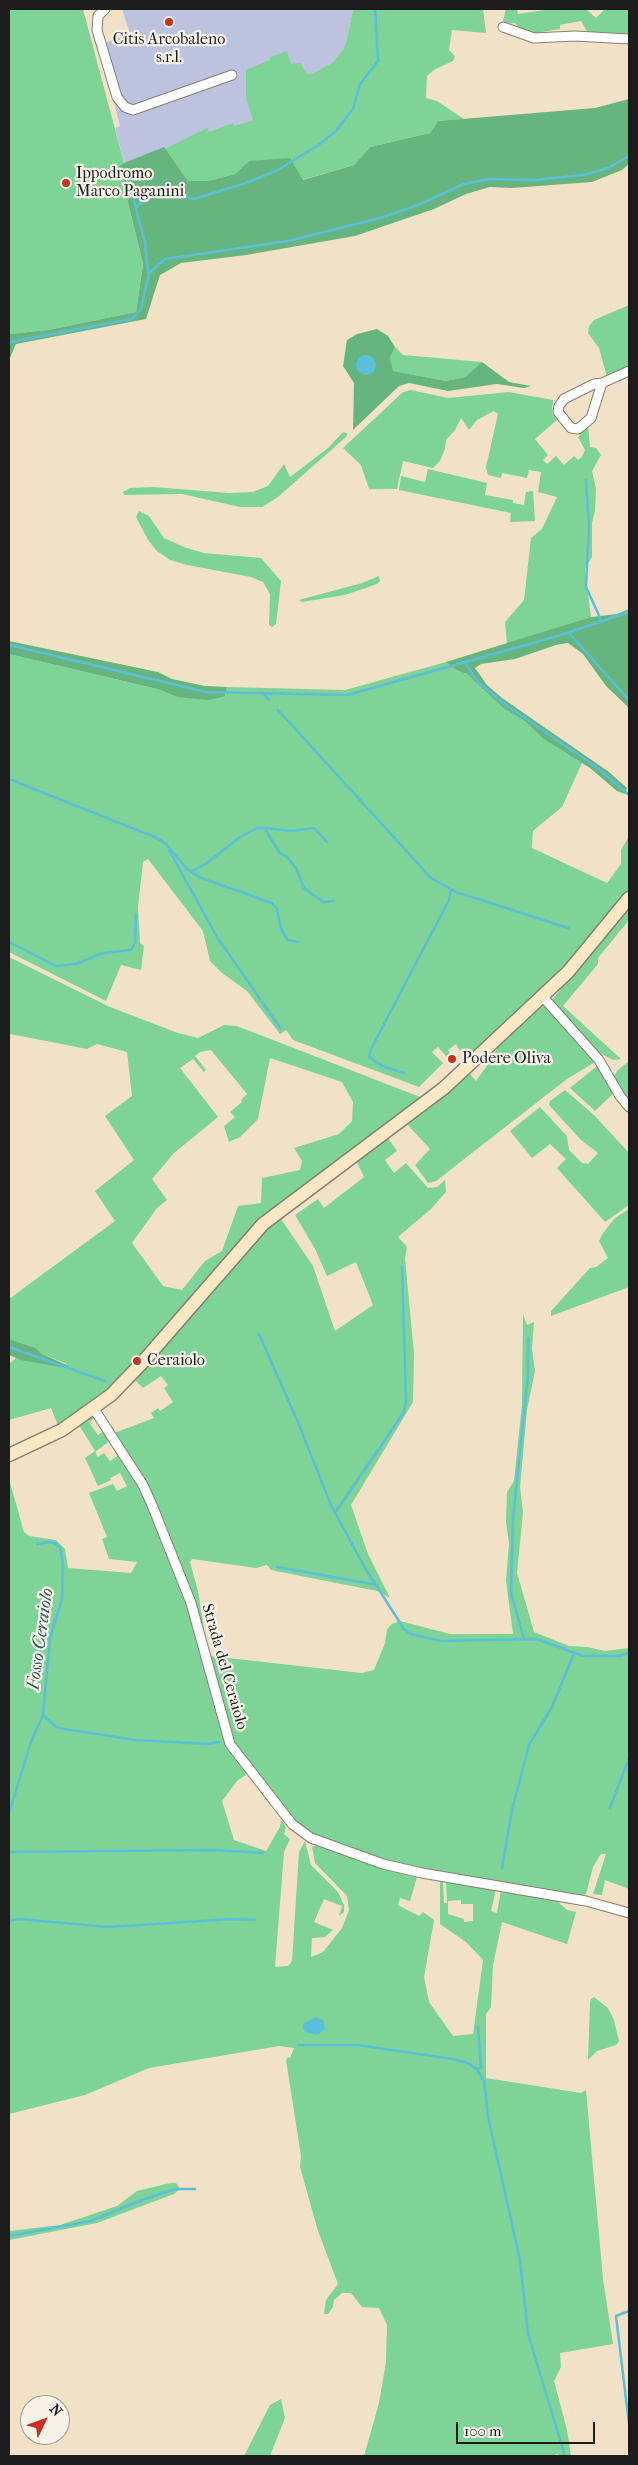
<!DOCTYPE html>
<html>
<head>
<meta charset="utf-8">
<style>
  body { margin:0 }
  #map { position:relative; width:638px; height:2465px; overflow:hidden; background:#f1e2c7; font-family:"IM FELL French Canon",serif }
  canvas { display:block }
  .frame { position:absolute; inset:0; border:10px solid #1c1c1c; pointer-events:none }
  .north { position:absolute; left:20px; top:2395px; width:50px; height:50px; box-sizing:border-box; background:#f7f3e8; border:1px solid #9f9d96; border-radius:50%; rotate:48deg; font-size:14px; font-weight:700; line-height:20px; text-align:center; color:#1c1c1c }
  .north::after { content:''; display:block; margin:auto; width:18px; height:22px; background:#c8321e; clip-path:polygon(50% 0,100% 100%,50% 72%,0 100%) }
  .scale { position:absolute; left:456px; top:2422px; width:139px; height:22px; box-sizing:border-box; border:2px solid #1c1c1c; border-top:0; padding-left:6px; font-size:15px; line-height:18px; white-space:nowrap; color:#1c1c1c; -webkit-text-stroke:4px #f7f3e8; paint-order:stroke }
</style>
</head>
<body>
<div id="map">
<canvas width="638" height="2465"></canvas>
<div class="frame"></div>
<div class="north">N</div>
<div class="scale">100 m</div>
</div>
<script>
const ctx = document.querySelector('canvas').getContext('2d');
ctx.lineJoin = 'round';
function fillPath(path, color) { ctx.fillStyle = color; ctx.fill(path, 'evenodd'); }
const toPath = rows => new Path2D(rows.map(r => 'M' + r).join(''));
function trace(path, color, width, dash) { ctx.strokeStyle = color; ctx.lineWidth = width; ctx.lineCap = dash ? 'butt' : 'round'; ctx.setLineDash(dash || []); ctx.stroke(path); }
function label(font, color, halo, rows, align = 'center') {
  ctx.font = font + ' "IM FELL French Canon",serif'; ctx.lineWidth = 4.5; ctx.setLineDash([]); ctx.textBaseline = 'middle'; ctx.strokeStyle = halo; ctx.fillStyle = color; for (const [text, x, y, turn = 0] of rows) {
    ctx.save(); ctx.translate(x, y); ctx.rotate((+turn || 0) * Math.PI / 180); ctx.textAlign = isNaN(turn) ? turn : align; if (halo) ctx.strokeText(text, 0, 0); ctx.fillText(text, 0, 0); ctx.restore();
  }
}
fillPath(toPath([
  [122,9,353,9,347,39,343,50,333,62,312,74,306,73,301,63,253,120,125,166,115,128,120,126,99,45,130,34]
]), '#bdc3de');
fillPath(toPath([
  [9,9,83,9,124,163,119,166,143,264,136,312,48,330,9,334],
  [353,9,483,9,486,33,452,30,449,50,455,56,453,61,434,70,427,76,426,98,437,101,464,119,438,121,430,133,370,147,354,165,302,180,249,161,235,174,208,181,188,181,165,149,207,128,209,132,233,123,234,126,253,120,246,99,246,70,270,60,270,57,287,51,291,64,301,63,306,73,312,74,333,62,343,50,347,39],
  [506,9,517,9,518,14,551,9,586,9,596,18,605,9,626,9,629,10,629,36,588,33,581,21,560,25,560,29,536,33,519,28,515,23,504,24,503,21],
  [629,305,629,367,607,377,599,348,588,333,589,326,594,320],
  [395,347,403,355,482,362,465,377,446,381,392,371,390,358],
  [411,390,448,398,509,392,553,400,552,413,557,420,535,439,548,455,543,460,547,464,556,456,564,465,574,456,578,460,582,457,585,450,578,437,588,426,590,447,596,448,601,455,592,471,596,489,595,511,592,523,592,557,585,569,591,617,507,644,505,622,524,600,531,538,542,529,557,497,538,492,541,472,529,470,527,478,502,473,501,478,488,475,486,467,498,414,494,411,477,420,469,430,461,418,455,430,446,440,445,449,440,461,433,468,403,461,397,489,369,489,361,465,343,448,403,392],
  [343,432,347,433,347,436,278,497,262,507,240,507,182,494,124,495,123,492,130,488,153,487,229,493,253,492,268,486,284,464,290,477,328,448],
  [428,469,487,483,485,495,513,500,513,503,524,505,526,492,533,491,535,521,510,522,511,513,399,490,401,476,425,482],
  [139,511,149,516,164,538,184,547,204,553,261,558,281,581,276,624,272,627,269,625,270,594,263,582,251,577,187,565,170,560,157,551,148,540,136,517],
  [379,576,380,581,377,584,345,595,302,602,299,600,362,583],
  [9,654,157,689,177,697,225,696,227,687,345,690,446,662,458,671,467,674,503,708,526,722,542,738,582,763,562,807,533,831,532,848,607,883,621,864,621,850,629,836,629,891,566,969,466,1061,456,1044,448,1050,451,1055,448,1058,438,1047,432,1052,443,1063,419,1087,293,1040,286,1030,280,1034,247,991,222,973,210,961,203,931,148,859,143,862,138,907,140,943,144,946,141,970,121,965,106,1001,9,952],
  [629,904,629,920,598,958,598,964,563,1006,621,1059,613,1060,594,1050,551,1001],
  [9,957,110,1007,178,1033,198,1038,224,1025,237,1026,420,1097,414,1102,415,1105,266,1214,113,1387,58,1426,51,1408,9,1420,9,1364,16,1358,65,1368,67,1364,42,1354,36,1348,9,1339,9,1299,115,1221,95,1191,134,1160,105,1116,132,1096,127,1052,97,1044,87,1049,10,1034,9,1037],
  [211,1050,247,1094,241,1100,242,1102,230,1112,235,1117,224,1126,229,1142,240,1137,258,1119,270,1058,342,1082,353,1102,352,1121,339,1134,294,1148,302,1161,300,1170,262,1178,261,1203,238,1206,222,1251,205,1261,182,1290,163,1286,132,1243,157,1208,167,1200,152,1179,174,1153,218,1117,180,1068,193,1059,204,1072,206,1070,195,1056,200,1052],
  [544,1005,595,1062,567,1079,436,1181,428,1183,415,1165,430,1149,406,1123,437,1101,489,1054,470,1074,476,1081,494,1056,498,1045],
  [629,1061,629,1102,613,1078,618,1070],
  [597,1066,614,1093,595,1111,570,1088],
  [565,1090,594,1115,629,1153,629,1205,605,1222,557,1168,566,1159,550,1144,532,1158,510,1131,540,1107,567,1136,569,1150,582,1163,588,1164,598,1153,581,1140,549,1105,550,1101],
  [388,1138,397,1151,385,1160,394,1173,406,1163,428,1188,437,1187,445,1180,446,1192,431,1209,398,1237,407,1247,405,1258,414,1354,413,1402,351,1505,368,1554,390,1598,377,1591,271,1570,267,1565,256,1568,192,1559,190,1562,198,1591,205,1635,194,1601,114,1433,154,1418,151,1413,158,1408,160,1411,173,1402,164,1388,168,1385,161,1376,143,1388,134,1379,279,1216,313,1266,335,1331,373,1305,356,1262,327,1276,315,1249,295,1215,318,1199,324,1208,364,1177,355,1158],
  [629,1209,629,1287,551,1316,551,1311,590,1268,596,1267,608,1258,599,1241,603,1233,615,1218],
  [523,1314,527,1325,534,1322,532,1349,535,1371,527,1410,520,1487,523,1513,517,1573,534,1632,569,1646,587,1647,605,1651,629,1648,629,1889,605,1880,602,1895,593,1894,606,1854,601,1854,593,1867,586,1894,580,1896,560,1895,385,1862,309,1832,295,1822,236,1746,210,1656,362,1673,374,1670,385,1643,387,1629,392,1624,400,1621,450,1634,513,1634,506,1581,509,1544,506,1522,507,1492,514,1481,522,1404],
  [93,1414,96,1417,89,1422,98,1435,105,1430,111,1440,95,1452,98,1457,104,1453,110,1461,120,1454,141,1487,187,1604,226,1744,247,1774,237,1781,222,1801,234,1840,266,1851,280,1827,281,1820,286,1827,284,1834,290,1839,284,1852,275,1967,288,1966,292,1961,299,1852,305,1841,311,1865,338,1892,344,1905,344,1912,339,1916,342,1906,324,1899,314,1922,333,1930,325,1937,312,1938,311,1957,323,1952,342,1928,349,1910,347,1896,315,1863,312,1847,321,1844,384,1869,417,1877,410,1901,400,1898,398,1905,419,1916,423,1912,434,1920,424,1977,429,2002,453,2036,473,2034,483,1960,466,1942,440,1924,440,1879,443,1880,444,1903,447,1903,446,1880,496,1889,491,1911,497,1913,501,1890,557,1901,567,1910,576,1912,567,1944,502,1922,493,1965,491,2007,486,2014,486,2078,581,2093,586,2090,603,2279,613,2344,560,2353,561,2367,554,2381,567,2430,571,2456,559,2456,558,2454,549,2456,364,2456,379,2403,386,2362,387,2325,379,2308,362,2307,351,2293,342,2293,334,2300,333,2307,328,2314,324,2314,326,2300,338,2284,318,2231,300,2167,301,2156,286,2060,288,2057,290,2058,294,2048,279,2046,149,2068,85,2095,9,2114,9,1479,24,1532,29,1536,56,1540,65,1549,68,1568,131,1573,137,1562,109,1559,102,1539,107,1537,89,1493,113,1484,117,1491,127,1486,120,1473,110,1478,111,1480,98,1486,85,1458,95,1451,79,1425],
  [461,1900,461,1904,473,1904,473,1921,464,1922,464,1919,448,1914,448,1901],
  [594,1997,608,2008,614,2020,619,2041,616,2045,597,2051,588,2060,590,2003,591,1999],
  [170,2183,176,2183,180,2189,174,2194,97,2223,9,2240,9,2231,60,2225,117,2206,137,2191],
  [281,2399,285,2418,270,2456,244,2456,270,2405]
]), '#7ed396');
fillPath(toPath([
  [629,99,629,164,622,170,592,182,512,188,490,187,466,194,434,209,355,236,246,255,181,263,160,275,146,319,16,344,9,360,9,334,48,330,136,312,143,264,119,166,124,163,164,147,188,181,208,181,235,174,249,161,290,158,303,180,354,165,370,147,430,133,438,121,595,108],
  [377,329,388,336,395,347,390,358,393,371,446,381,465,377,482,362,509,382,531,386,524,388,497,384,448,391,409,383,399,386,353,430,354,383,343,366,347,340,357,334],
  [629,609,629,708,606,686,583,654,568,643,556,645,515,659,481,664,475,668,487,685,502,698,609,772,627,788,625,794,617,791,590,768,542,738,526,722,503,708,467,674,458,671,446,662,591,617,617,614],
  [9,641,158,672,172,679,205,686,227,687,225,696,209,700,177,697,157,689,9,654],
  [9,1339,36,1348,42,1354,69,1366,65,1368,21,1360,9,1355]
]), '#66b57f');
fillPath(toPath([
  '356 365a10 10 0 1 1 20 0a10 10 0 1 1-20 0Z',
  [316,2017,323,2020,325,2029,317,2035,305,2032,303,2027,304,2023]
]), '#5bbfd9');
trace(toPath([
  [128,179,145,242,148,272],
  [136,209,143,198,157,190,194,199,243,184,278,170,317,146,336,131,353,109,360,84,378,61,375,9],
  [9,342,132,319,141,309,149,273,165,259,288,241,384,217,418,205,464,184,489,179,535,180,583,175,608,168,629,156],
  [586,480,589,526,586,587,602,622],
  [569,633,629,700],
  [9,645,206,692,348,695,561,635,629,612],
  [464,662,479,683,503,703,596,767,629,795],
  [263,693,269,700],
  [278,710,431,878,456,892,568,928],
  [9,779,157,838,166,844,187,869,201,878,272,903,277,909,281,929,288,940,298,942],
  [266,828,292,831,314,828,327,842],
  [169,850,217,937,281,1029],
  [191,872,207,863,240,837,257,828,264,828,280,853,287,857,296,868,304,888,323,902,334,901],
  [9,942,56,966,76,964,103,953,131,950,135,943,136,914],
  [404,1073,382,1066,369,1057,371,1049,449,900,451,889],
  [259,1334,297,1420,331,1505,365,1568,404,1629,411,1634,441,1641,537,1639,583,1656,620,1656,629,1653],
  [9,1347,105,1381],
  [335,1513,404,1412,406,1399,402,1267],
  [277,1567,377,1585],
  [524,1639,511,1593,513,1519,528,1375,528,1338],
  [43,1715,56,1727,64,1729,136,1740,207,1744,219,1742],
  [610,1808,629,1758],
  [9,1813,31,1742,43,1715,50,1638,62,1599,63,1563,60,1548,55,1543,48,1542,37,1544],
  [9,1852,214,1850,263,1853],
  [502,1868,512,1810,529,1745,552,1707,574,1653],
  [9,1921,19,1919,109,1927,233,1919,255,1920],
  [298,2045,357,2045,453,2059,470,2064,477,2070,484,2081,488,2117,520,2260,528,2334,565,2456],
  [477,2070,481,2067,478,2027],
  [9,2236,91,2221,142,2200,175,2189,195,2189],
  [629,2311,616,2316,629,2424]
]), '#5bbfd9', 2.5);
const street = toPath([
  [105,9,98,16,97,30,117,97,125,107,133,110,232,75],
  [503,27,534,38,575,36,629,39],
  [602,383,591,418,578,429,571,428,558,412,559,406,564,399,594,384,602,383,629,371],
  [543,997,599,1060,620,1096,629,1107],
  [94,1409,143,1485,152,1505,191,1603,230,1744,292,1824,311,1838,383,1864,422,1873,586,1901,629,1913]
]);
const secondary = toPath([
  [9,1455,62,1430,111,1395,141,1364,263,1224,444,1088,568,972,629,898]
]);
trace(street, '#867f72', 11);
trace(secondary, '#867f72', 15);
trace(street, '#fff', 9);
trace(secondary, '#fae7c3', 12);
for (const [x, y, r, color] of [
  [169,22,5,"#c8321e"],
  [66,183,5,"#c8321e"],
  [452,1059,5,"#c8321e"],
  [137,1361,5,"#c8321e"]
]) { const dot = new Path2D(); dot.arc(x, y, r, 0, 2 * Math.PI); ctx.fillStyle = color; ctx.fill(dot); trace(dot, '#f7f3e8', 2); }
label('16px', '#1c1c1c', '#f7f3e8', [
  ["Citis Arcobaleno",169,40,"center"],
  ["s.r.l.",169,58,"center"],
  ["Ippodromo",76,174],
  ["Marco Paganini",76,192],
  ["Podere Oliva",462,1059],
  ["Ceraiolo",147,1361]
], 'left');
label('16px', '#1c1c1c', '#f7f3e8', [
  ["Strada del Ceraiolo",224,1667,74]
]);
label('italic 18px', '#32555e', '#f7f3e8', [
  ["Fosso Ceraiolo",41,1639,-82]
]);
</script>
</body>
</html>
